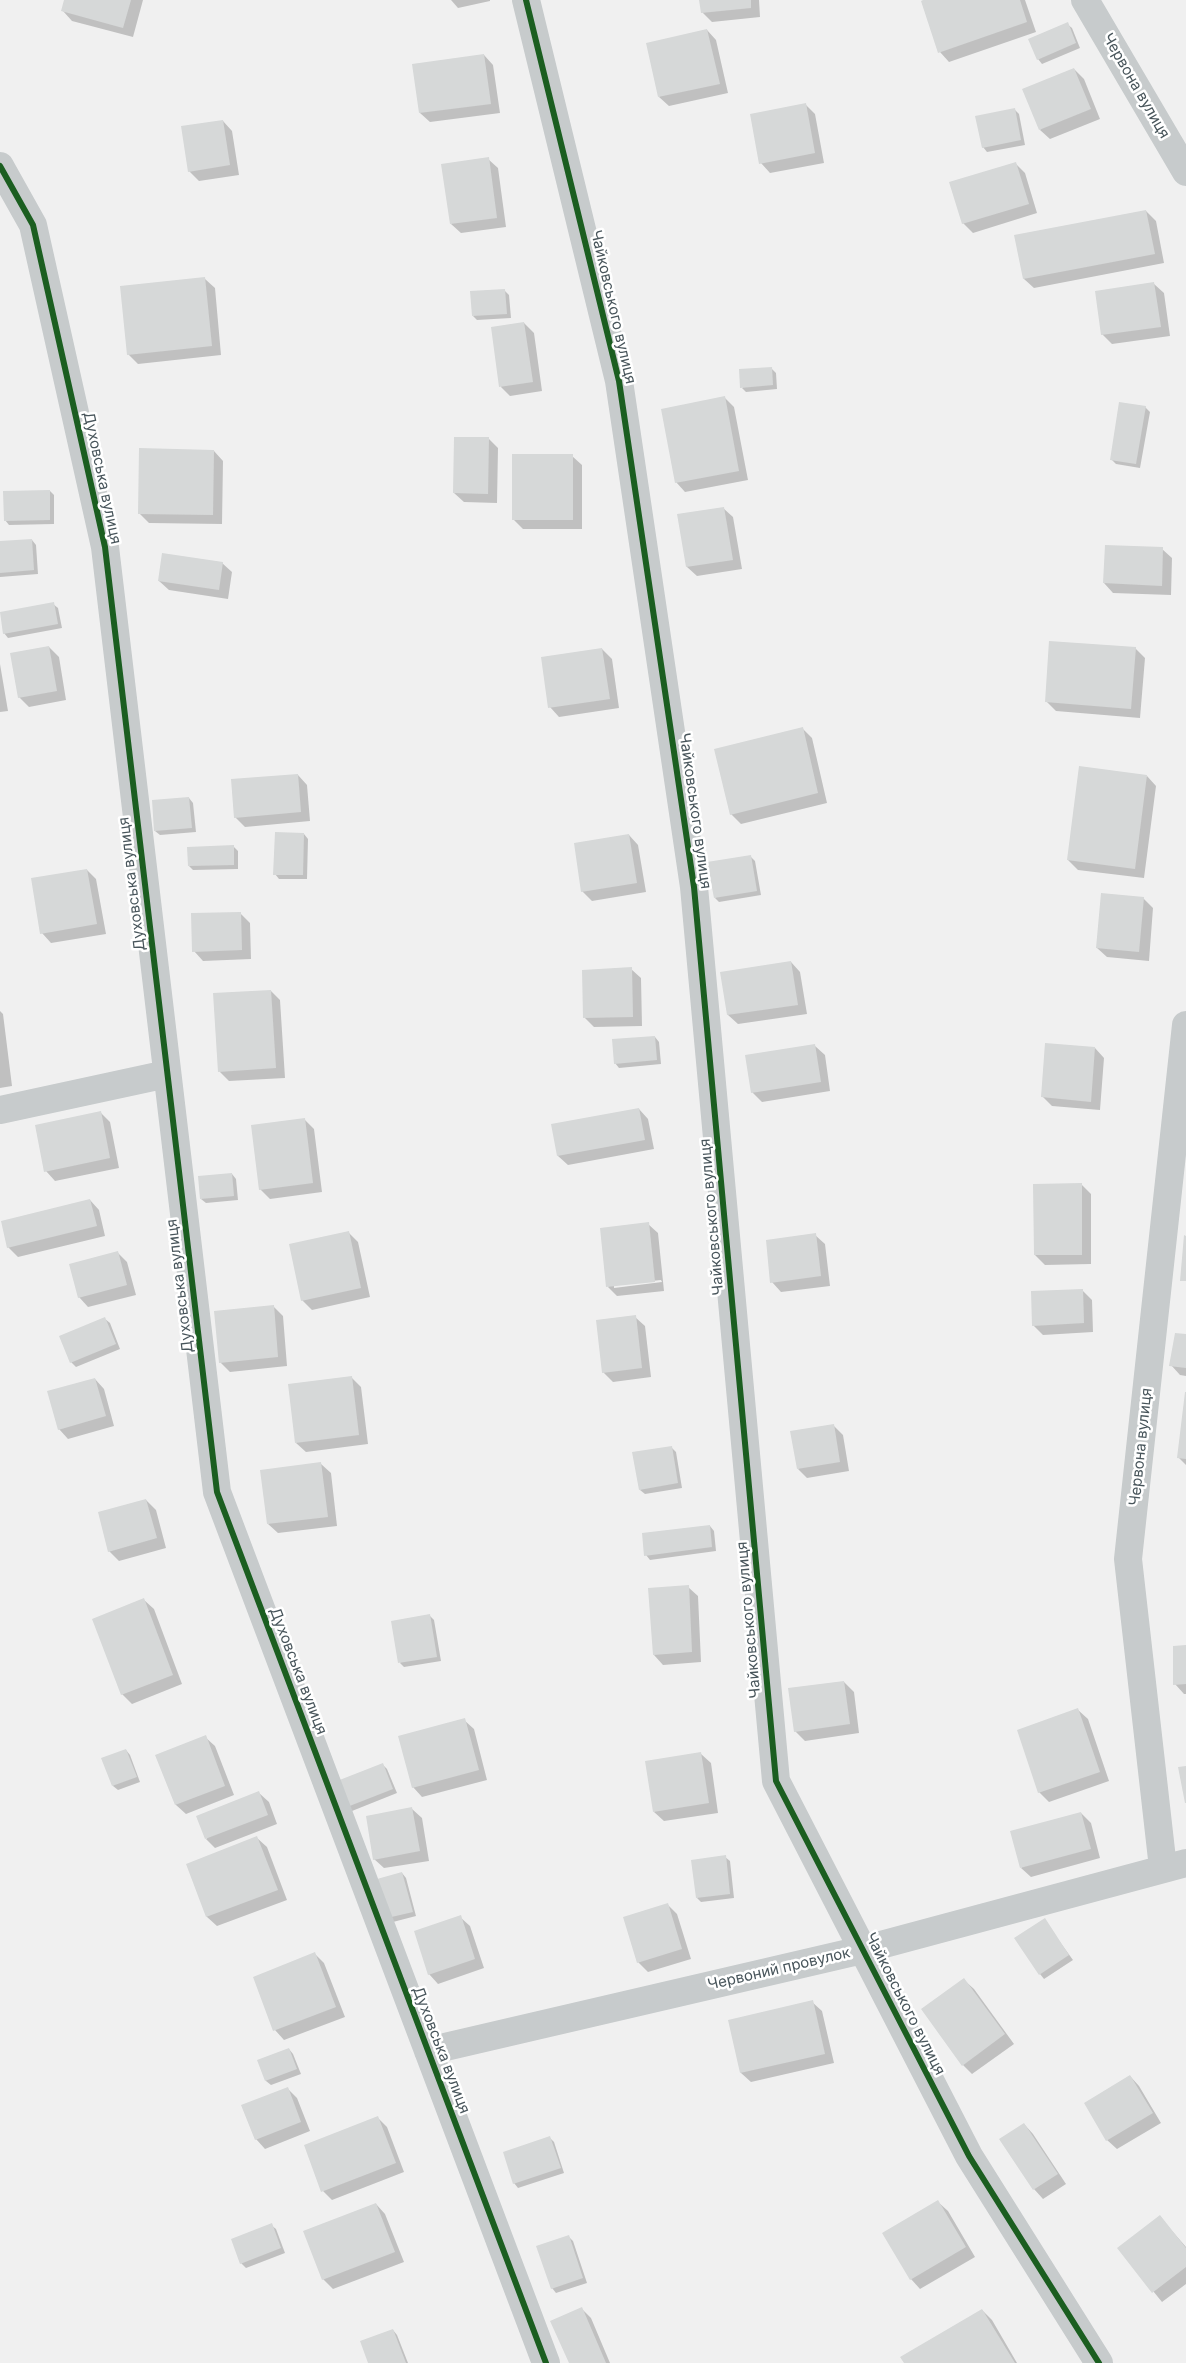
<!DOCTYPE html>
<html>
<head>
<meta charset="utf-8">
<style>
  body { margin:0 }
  canvas { display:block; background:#f0f0f0 }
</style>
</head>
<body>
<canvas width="1186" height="2363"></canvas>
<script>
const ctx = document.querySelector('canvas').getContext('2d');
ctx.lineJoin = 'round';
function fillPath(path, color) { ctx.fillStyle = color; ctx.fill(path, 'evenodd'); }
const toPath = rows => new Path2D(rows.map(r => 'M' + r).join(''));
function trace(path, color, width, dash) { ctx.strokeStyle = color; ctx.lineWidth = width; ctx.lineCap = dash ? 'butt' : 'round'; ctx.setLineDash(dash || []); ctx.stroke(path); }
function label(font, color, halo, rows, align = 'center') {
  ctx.font = font + ' Inter,sans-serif'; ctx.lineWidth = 5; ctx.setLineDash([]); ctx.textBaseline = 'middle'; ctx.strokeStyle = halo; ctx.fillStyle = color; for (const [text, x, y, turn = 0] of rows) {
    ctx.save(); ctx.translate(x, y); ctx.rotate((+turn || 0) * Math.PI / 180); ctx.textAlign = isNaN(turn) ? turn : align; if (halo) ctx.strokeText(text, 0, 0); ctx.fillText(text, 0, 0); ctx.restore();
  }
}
fillPath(toPath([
  [66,0,143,0,133,37,72,21,63,11],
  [451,0,490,0,490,1,458,8],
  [701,0,759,0,760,17,712,22,702,12],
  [927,0,1025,0,1036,32,949,62,940,52],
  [1067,24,1072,28,1080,48,1042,64,1038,59],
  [707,30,716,40,728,93,669,106,659,97],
  [484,55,493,65,500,113,430,122,420,113,414,65],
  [1074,69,1084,79,1100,119,1050,139,1040,130],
  [805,104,815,114,824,163,770,173,761,163],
  [1015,110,1019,114,1025,145,987,152,983,147],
  [223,121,232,131,239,175,199,181,189,171],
  [488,159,498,168,506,227,461,233,451,224],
  [1015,163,1025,173,1037,213,973,233,963,223],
  [1146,211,1156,221,1164,263,1034,288,1024,279,1016,236],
  [205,279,215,288,221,355,138,364,128,354],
  [1154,284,1164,293,1170,336,1112,344,1102,334],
  [504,290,509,295,511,318,477,320,473,316],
  [524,323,534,333,542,391,510,396,501,387],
  [771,368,776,373,777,389,746,392,742,388],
  [724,397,734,407,748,480,685,492,676,482],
  [1145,407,1150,412,1140,468,1116,464,1111,459],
  [489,439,498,448,497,503,464,502,454,493],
  [214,451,223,461,222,524,149,523,139,513],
  [572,456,582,465,582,529,523,529,514,520],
  [50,491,54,495,54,524,9,525,5,520],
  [723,508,733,517,742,569,697,576,687,567,679,516],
  [32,540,36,545,38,574,0,577,0,542],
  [1162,549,1172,558,1171,595,1113,593,1104,583],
  [222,563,232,572,228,599,169,590,159,581],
  [53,604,58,608,62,628,8,638,4,633],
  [49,647,59,657,66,700,29,707,19,697],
  [1135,648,1145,658,1140,718,1056,711,1046,701],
  [602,649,612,659,619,708,559,717,550,707],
  [0,664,8,711,0,712],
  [802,728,812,738,827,803,741,824,731,814],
  [298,775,307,785,310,821,245,827,235,817],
  [1147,776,1156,786,1144,878,1078,870,1068,860],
  [189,798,193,803,196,832,160,835,155,831],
  [304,834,308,839,307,879,279,879,275,874],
  [629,835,638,845,646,892,592,901,582,891],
  [233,846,238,851,238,869,193,870,189,866],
  [750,856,755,861,761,895,719,902,715,898],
  [87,870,96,879,106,934,51,943,42,933],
  [1143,898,1153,908,1149,961,1107,957,1097,948],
  [240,913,250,923,251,959,203,961,194,951],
  [791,962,800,972,807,1014,738,1024,728,1015,722,973],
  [631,969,641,978,642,1026,594,1027,584,1017],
  [271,991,280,1000,285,1078,229,1081,219,1071],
  [0,1011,3,1014,12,1086,0,1088],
  [655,1037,659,1042,661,1064,619,1068,615,1063],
  [815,1046,825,1055,830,1091,762,1102,752,1092],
  [1095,1048,1104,1058,1100,1110,1052,1106,1042,1096],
  [639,1109,648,1119,654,1149,568,1165,558,1156,553,1125],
  [101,1113,110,1122,119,1168,55,1181,46,1171],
  [304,1119,314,1129,322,1192,270,1199,260,1189],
  [232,1174,236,1179,238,1200,206,1203,201,1199],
  [1081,1184,1091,1194,1091,1264,1045,1265,1035,1255],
  [90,1200,99,1210,105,1236,18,1257,8,1247],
  [648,1224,658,1233,664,1291,617,1296,608,1287],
  [661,1280,662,1282,614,1288,614,1285],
  [348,1232,358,1242,370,1297,312,1310,302,1300],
  [815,1235,825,1244,830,1286,781,1292,772,1282],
  [118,1253,127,1262,136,1295,88,1307,79,1297],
  [1082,1290,1092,1300,1093,1332,1043,1335,1033,1325],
  [273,1306,283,1316,287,1366,230,1372,220,1362],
  [635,1317,645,1326,651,1377,613,1382,603,1372],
  [105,1319,110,1323,120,1349,76,1367,71,1362],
  [1186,1336,1186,1376,1180,1375,1171,1365],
  [351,1377,361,1387,368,1444,306,1452,296,1443],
  [95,1379,104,1389,114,1426,68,1439,59,1429],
  [1186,1395,1186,1465,1178,1457],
  [833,1425,843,1435,849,1471,807,1478,798,1469],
  [671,1447,676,1452,682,1488,645,1494,640,1490],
  [321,1464,331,1473,337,1526,278,1533,268,1524],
  [146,1500,156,1510,166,1548,119,1561,109,1551],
  [710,1526,714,1531,716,1551,650,1560,646,1555],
  [688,1587,698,1596,701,1662,663,1665,654,1655],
  [144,1600,154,1609,182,1684,132,1704,122,1694],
  [430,1616,434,1620,441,1661,404,1667,400,1663],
  [1186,1646,1186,1694,1184,1694,1175,1684],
  [844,1682,854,1692,859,1733,805,1741,795,1731],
  [1078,1710,1088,1719,1109,1781,1049,1802,1039,1792],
  [464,1720,474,1729,487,1780,422,1797,413,1787],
  [205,1737,215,1746,234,1795,186,1814,176,1805,157,1756],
  [126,1750,130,1755,140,1782,118,1790,113,1786],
  [701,1754,711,1763,718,1813,664,1821,654,1812],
  [383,1765,387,1769,397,1793,352,1811,348,1806],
  [259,1793,269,1802,277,1824,215,1848,206,1839],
  [412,1809,422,1818,429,1861,384,1868,374,1859],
  [1081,1813,1091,1823,1100,1858,1031,1877,1021,1868],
  [257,1838,267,1847,287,1900,217,1926,207,1917,188,1865],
  [725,1857,730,1861,734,1898,701,1902,697,1898],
  [402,1873,406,1878,416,1916,393,1922,388,1918],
  [668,1905,677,1914,691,1959,648,1972,638,1962],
  [460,1917,470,1926,484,1968,438,1984,429,1974],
  [1044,1920,1073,1960,1044,1979,1040,1974],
  [315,1954,324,1963,345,2017,284,2040,275,2030],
  [964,1980,974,1989,1014,2044,972,2074,963,2065],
  [812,2002,822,2011,834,2063,751,2082,741,2073,729,2021],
  [289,2049,293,2054,301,2074,271,2085,266,2081,258,2061],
  [1130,2076,1139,2086,1161,2123,1117,2149,1107,2140],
  [288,2089,297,2098,310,2131,265,2149,256,2139],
  [377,2117,387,2127,404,2172,332,2200,323,2191],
  [1024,2124,1033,2134,1066,2184,1043,2199,1034,2189],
  [550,2138,554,2142,564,2173,518,2188,514,2183],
  [938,2202,948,2211,975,2257,920,2289,911,2279],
  [376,2204,385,2214,404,2262,333,2289,323,2279],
  [1160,2217,1186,2247,1186,2284,1162,2302,1118,2248],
  [271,2225,276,2229,285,2253,246,2268,241,2263],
  [568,2236,573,2241,587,2283,556,2293,552,2288],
  [581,2308,591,2318,610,2363,570,2363],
  [982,2310,992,2320,1017,2363,906,2363],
  [393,2330,397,2335,408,2363,370,2363]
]), '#0003');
fillPath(toPath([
  [64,0,131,0,123,28,61,11],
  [699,0,751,0,751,8,701,13],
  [923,0,1020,0,1027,22,938,53,921,1],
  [1068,22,1076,43,1037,60,1028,39],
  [707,29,720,84,658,97,646,43],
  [484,54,491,104,419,113,412,64],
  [1074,68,1091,109,1039,130,1022,89],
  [806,103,815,153,759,164,750,114],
  [1015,108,1021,140,982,148,975,116],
  [223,120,230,165,188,172,181,126],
  [489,157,497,218,450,224,441,164],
  [1016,162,1029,204,962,224,949,182],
  [1146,210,1155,254,1023,279,1014,235],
  [205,277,212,346,127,355,120,286],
  [1154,282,1161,327,1101,335,1095,291],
  [505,289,507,314,472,316,470,291],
  [524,322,533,382,499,387,491,327],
  [772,367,773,385,740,388,739,369],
  [725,396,739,471,675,483,661,409],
  [1119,402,1146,406,1136,464,1110,460],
  [454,437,489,437,488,494,453,493],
  [139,448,214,450,213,515,138,514],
  [512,454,573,454,573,520,512,520],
  [50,490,50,520,4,521,3,491],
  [724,507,733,560,686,567,677,514],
  [32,539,34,570,0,573,0,541],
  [1105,545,1163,547,1162,586,1103,583],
  [162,553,223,562,219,590,158,581],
  [54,602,58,624,3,634,0,612],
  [1049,641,1136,647,1131,709,1045,702],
  [49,646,57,691,18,698,10,653],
  [602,648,610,699,548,708,541,657],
  [803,727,818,793,730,815,714,749],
  [1079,766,1147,775,1135,869,1067,860],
  [298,774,301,812,234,818,231,779],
  [189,797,192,828,154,831,152,800],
  [275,832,304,833,303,875,273,875],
  [629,834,637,883,581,892,574,843],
  [234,845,234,865,188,866,187,847],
  [751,855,757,891,714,898,707,862],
  [87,869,97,924,40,934,31,878],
  [1101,893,1144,897,1139,952,1096,948],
  [241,912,242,950,192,952,191,913],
  [791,961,798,1005,727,1015,720,972],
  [632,967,633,1017,583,1018,582,970],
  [271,990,276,1068,218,1072,213,993],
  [655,1036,657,1060,614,1064,612,1039],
  [1045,1043,1095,1047,1091,1102,1041,1097],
  [815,1044,821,1082,751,1093,745,1055],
  [639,1108,645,1140,557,1156,551,1124],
  [101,1111,110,1158,44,1172,35,1125],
  [305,1118,313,1183,259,1190,251,1125],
  [232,1173,234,1196,200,1199,198,1176],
  [1082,1183,1082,1255,1034,1255,1033,1184],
  [90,1199,97,1226,7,1248,1,1221],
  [649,1222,655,1282,606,1287,600,1228],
  [349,1231,361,1288,301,1301,289,1244],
  [816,1233,821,1276,770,1283,766,1240],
  [1184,1235,1186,1236,1186,1281,1180,1281],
  [118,1251,127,1285,78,1298,69,1264],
  [1083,1289,1084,1323,1032,1326,1031,1291],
  [274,1305,278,1357,219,1363,214,1311],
  [636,1315,642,1368,602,1373,596,1320],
  [105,1317,116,1344,70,1363,59,1336],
  [1175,1333,1186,1334,1186,1368,1169,1366],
  [352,1376,359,1435,295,1443,288,1384],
  [95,1378,106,1416,58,1430,47,1391],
  [1185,1392,1186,1392,1186,1459,1177,1458],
  [834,1424,840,1462,797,1469,790,1431],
  [672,1446,678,1483,639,1490,632,1452],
  [321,1462,328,1517,267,1524,260,1470],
  [146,1499,157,1538,108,1552,98,1512],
  [710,1525,712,1547,644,1556,642,1533],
  [689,1585,692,1652,653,1655,648,1588],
  [144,1598,173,1675,121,1695,92,1619],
  [430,1614,437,1657,398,1663,391,1621],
  [1186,1645,1186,1684,1173,1685,1173,1646],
  [844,1681,850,1724,794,1732,788,1688],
  [1078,1708,1100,1772,1038,1793,1017,1730],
  [465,1718,479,1770,412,1788,398,1736],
  [206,1735,225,1786,175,1805,155,1755],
  [126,1749,137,1777,112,1786,101,1758],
  [701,1752,709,1803,653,1812,645,1761],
  [383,1763,393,1789,347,1807,337,1781],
  [1186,1766,1186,1803,1185,1803,1178,1767],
  [259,1791,268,1815,205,1839,196,1816],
  [412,1807,420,1851,373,1860,366,1816],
  [1081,1812,1091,1849,1020,1868,1010,1831],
  [257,1836,278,1890,206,1917,186,1864],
  [726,1855,730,1894,696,1898,691,1860],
  [402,1872,413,1912,387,1918,377,1879],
  [668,1903,682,1949,637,1963,623,1917],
  [461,1915,475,1959,428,1975,414,1931],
  [1045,1918,1069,1955,1039,1975,1014,1938],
  [315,1952,336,2007,273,2031,253,1977],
  [964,1978,1005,2034,962,2066,921,2009],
  [813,2000,825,2054,740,2073,728,2020],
  [289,2048,297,2069,265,2081,257,2060],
  [1130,2075,1153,2113,1106,2141,1084,2103],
  [288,2087,301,2122,255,2140,241,2105],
  [378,2116,396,2163,321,2192,304,2145],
  [1024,2123,1058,2174,1033,2190,999,2139],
  [550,2136,561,2168,513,2184,503,2152],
  [938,2200,966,2247,910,2280,882,2233],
  [376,2203,395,2252,322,2280,303,2231],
  [1160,2215,1186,2248,1186,2267,1152,2293,1117,2248],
  [272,2223,281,2248,240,2264,231,2239],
  [569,2235,583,2278,551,2289,536,2246],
  [582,2307,606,2363,569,2363,550,2321],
  [982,2309,1015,2363,904,2363,900,2357],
  [393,2329,406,2363,368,2363,360,2341]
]), '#d6d8d8');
trace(toPath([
  [526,0,619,381,694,887,776,1781,969,2156,1099,2363],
  [1085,0,1186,172],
  [0,166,33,225,105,547,217,1492,546,2363],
  [0,1110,167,1074],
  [1163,1868,1128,1559,1186,1025],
  [428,2051,862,1950,1186,1863]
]), '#c7cbcc', 28);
trace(toPath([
  [526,0,619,381,694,887,776,1781,969,2156,1099,2363],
  [0,166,33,225,105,547,217,1492,546,2363]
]), '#1b5e20', 6);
label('15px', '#48555b', '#fff', [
  ["Червона вулиця",1136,86,60],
  ["Чайковського вулиця",613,307,77],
  ["Духовська вулиця",102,478,78],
  ["Чайковського вулиця",695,811,82],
  ["Духовська вулиця",132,884,-97],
  ["Чайковського вулиця",712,1217,-95],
  ["Духовська вулиця",180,1286,-97],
  ["Червона вулиця",1141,1447,-84],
  ["Чайковського вулиця",749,1620,-95],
  ["Духовська вулиця",298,1671,69],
  ["Червоний провулок",779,1969,-13],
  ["Чайковського вулиця",905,2004,63],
  ["Духовська вулиця",441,2050,69]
]);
</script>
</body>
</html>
